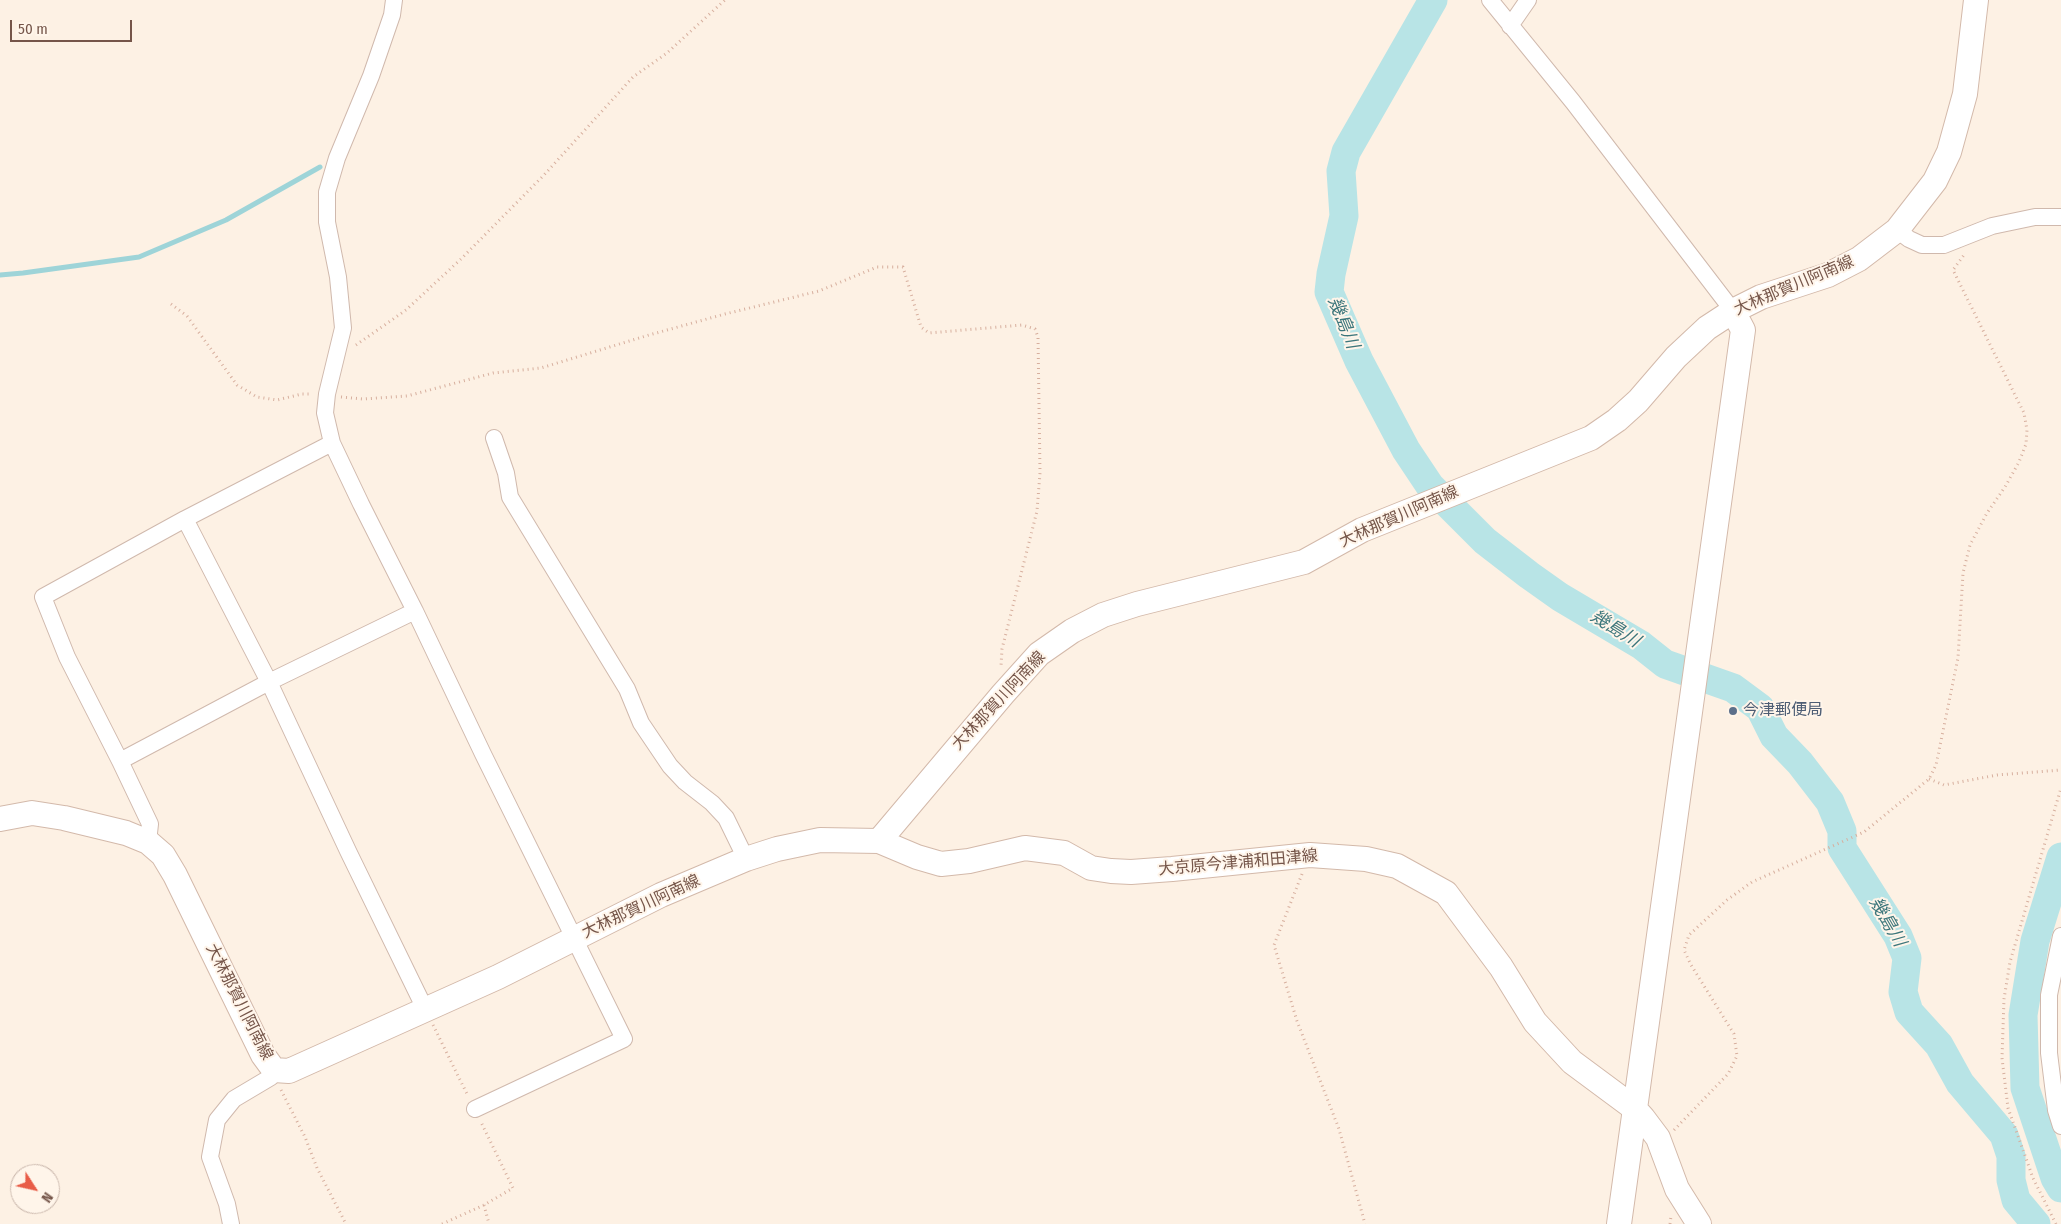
<!DOCTYPE html>
<html>
<head>
<meta charset="utf-8">
<style>
  body { margin:0 }
  #map { position:relative; width:2061px; height:1224px; overflow:hidden; background:#fdf1e4; font-family:"Fira Sans Condensed",sans-serif }
  canvas { display:block }
  .north { position:absolute; left:10px; top:1164px; width:50px; height:50px; box-sizing:border-box; background:#fff5ea; border:1px solid #c8b5aa; border-radius:50%; rotate:125deg; font-size:14px; font-weight:700; line-height:20px; text-align:center; color:#755549 }
  .north::after { content:''; display:block; margin:auto; width:18px; height:22px; background:#e85c47; clip-path:polygon(50% 0,100% 100%,50% 72%,0 100%) }
  .scale { position:absolute; left:10px; top:20px; width:122px; height:22px; box-sizing:border-box; border:2px solid #755549; border-top:0; padding-left:6px; font-size:15px; line-height:18px; white-space:nowrap; color:#755549; -webkit-text-stroke:4px #fff5ea; paint-order:stroke }
</style>
</head>
<body>
<div id="map">
<canvas width="2061" height="1224"></canvas>
<div class="north">N</div>
<div class="scale">50 m</div>
</div>
<script>
const ctx = document.querySelector('canvas').getContext('2d');
ctx.lineJoin = 'round';
const toPath = rows => new Path2D(rows.map(r => 'M' + r).join(''));
function trace(path, color, width, dash) { ctx.strokeStyle = color; ctx.lineWidth = width; ctx.lineCap = dash ? 'butt' : 'round'; ctx.setLineDash(dash || []); ctx.stroke(path); }
function label(font, color, halo, rows, align = 'center') {
  ctx.font = font + ' "Fira Sans Condensed","Noto Sans JP",sans-serif'; ctx.lineWidth = 4; ctx.setLineDash([]); ctx.textBaseline = 'middle'; ctx.strokeStyle = halo; ctx.fillStyle = color; for (const [text, x, y, turn = 0] of rows) {
    ctx.save(); ctx.translate(x, y); ctx.rotate((+turn || 0) * Math.PI / 180); ctx.textAlign = isNaN(turn) ? turn : align; if (halo) ctx.strokeText(text, 0, 0); ctx.fillText(text, 0, 0); ctx.restore();
  }
}
trace(toPath([
  [0,275,23,273,139,257,226,220,320,167]
]), '#9ed4d8', 5);
trace(toPath([
  [1433,0,1346,152,1341,171,1344,216,1331,274,1329,292,1359,361,1406,450,1430,486,1485,541,1529,575,1560,597,1641,645,1665,664,1733,688,1760,708,1774,736,1800,763,1830,802,1842,831,1842,848,1898,936,1907,958,1903,992,1909,1012,1939,1045,1960,1083,2004,1135,2011,1156,2011,1180,2016,1200,2036,1224],
  [2061,857,2035,941,2023,1015,2025,1088,2055,1178,2061,1188]
]), '#b8e4e6', 29);
const street = toPath([
  [394,0,392,15,371,76,337,158,327,192,327,222,338,277,343,328,327,394,325,413,332,443,361,504,415,611,483,754,624,1039,475,1109],
  [1490,0,1573,102,1733,311],
  [1510,26,1528,0],
  [1897,230,1909,239,1922,245,1944,245,1992,226,2035,217,2061,217],
  [494,438,506,473,510,497,627,689,641,723,670,766,685,782,712,803,726,818,746,859],
  [185,519,269,682,348,851,425,1009],
  [120,761,269,682,415,611],
  [148,842,150,824,120,761,67,657,43,597,185,519,332,443],
  [2061,936,2049,995,2049,1053,2056,1110,2061,1126],
  [231,1224,227,1204,210,1157,217,1120,234,1099,271,1077,274,1070]
]);
const secondary = toPath([
  [0,819,32,813,64,818,126,833,148,842,163,855,175,875,263,1055,274,1070,289,1071,498,977,661,895,746,859,777,849,820,840,879,841,917,857,941,864,969,861,1025,848,1064,853,1091,868,1111,871,1131,872,1172,869,1310,855,1366,859,1397,866,1446,893,1501,967,1535,1022,1572,1062,1634,1108,1643,1118,1658,1138,1677,1189,1699,1224],
  [879,841,1003,694,1039,654,1072,631,1103,615,1137,604,1304,562,1362,530,1591,438,1617,420,1638,401,1676,357,1707,328,1733,311,1761,297,1828,275,1859,259,1897,230,1935,181,1949,152,1965,94,1976,0],
  [1619,1224,1743,330,1733,311]
]);
trace(street, '#d0b9ad', 18);
trace(secondary, '#d3b9aa', 26);
trace(toPath([
  [171,304,187,316,237,385,257,397,277,400,302,394,312,394],
  [356,345,406,310,461,259,544,175,633,77,667,53,725,0],
  [341,397,363,399,407,396,493,373,541,368,649,335,725,314,819,291,877,267,903,267,921,327,929,333,1022,325,1035,329,1038,337,1040,473,1037,511,1002,649,1001,666],
  [1929,779,1944,785,1997,775,2061,770],
  [1302,874,1274,945,1297,1021,1339,1129,1365,1224],
  [433,1025,468,1096],
  [281,1090,305,1137,317,1168,346,1224],
  [1674,1130,1728,1074,1737,1056,1734,1034,1691,965,1684,950,1689,935,1727,900,1752,882,1864,832,1929,779,1936,765,1958,658,1963,573,1970,545,1987,513,2005,487,2019,462,2026,444,2027,430,2024,413,1953,270,1964,255],
  [484,1205,489,1224],
  [442,1224,484,1205,513,1188,481,1122],
  [1670,1224,1671,1216],
  [2056,1224,2033,1178,2008,1108,2002,1058,2004,999,2010,962,2061,788]
]), '#d7af9e', 3, [1, 4]);
trace(street, '#fff', 16);
trace(secondary, '#fff', 24);
for (const [x, y, r, color] of [
  [1733,711,5,"#5c6f8a"]
]) { const dot = new Path2D(); dot.arc(x, y, r, 0, 2 * Math.PI); ctx.fillStyle = color; ctx.fill(dot); trace(dot, '#fff5ea', 2); }
label('16px', '#755549', '#fff5ea', [
  ["大林那賀川阿南線",1794,286,-23],
  ["大林那賀川阿南線",1399,517,-24],
  ["大林那賀川阿南線",999,701,-47],
  ["大京原今津浦和田津線",1238,863,-5],
  ["大林那賀川阿南線",641,907,-25],
  ["大林那賀川阿南線",239,1002,63]
]);
label('16px', '#4e5e75', '#fff5ea', [
  ["今津郵便局",1743,711]
], 'left');
label('italic 18px', '#3c767b', '#fff5ea', [
  ["幾島川",1343,323,68],
  ["幾島川",1615,629,32],
  ["幾島川",1887,922,60]
]);
</script>
</body>
</html>
